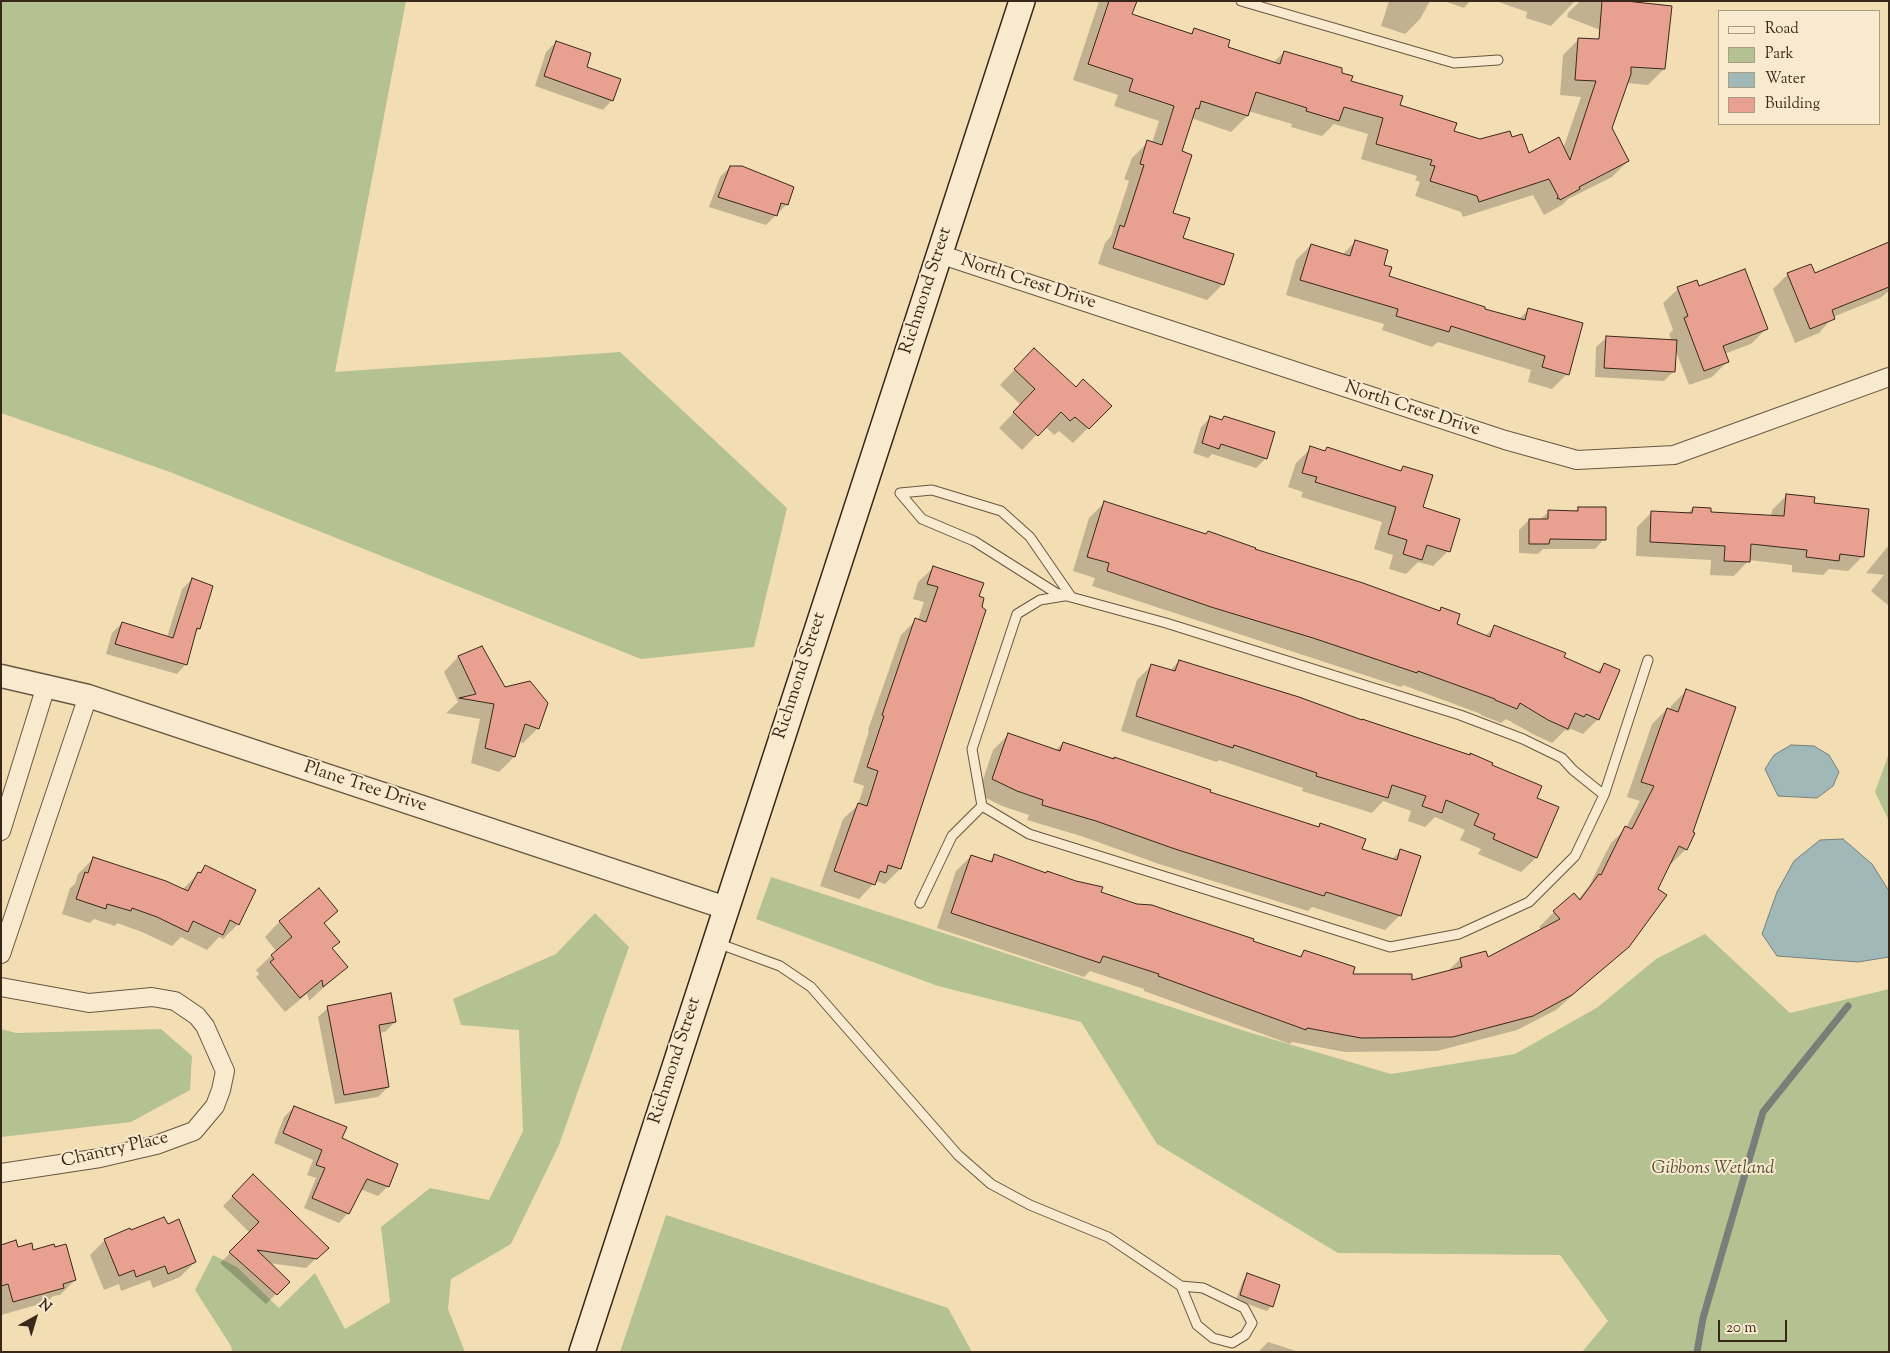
<!DOCTYPE html>
<html>
<head>
<meta charset="utf-8">
<style>
  body { margin:0 }
  #map { position:relative; width:1890px; height:1353px; overflow:hidden; background:#f3deb4; font-family:"Sorts Mill Goudy",serif }
  canvas { display:block }
  .frame { position:absolute; inset:0; border:2px solid #39281a; pointer-events:none }
  .legend { position:absolute; left:1718px; top:10px; width:162px; height:115px; box-sizing:border-box; background:#f7eace; border:1px solid #ab9c86; margin:0; padding:6px 9px; list-style:none; font-size:15px; color:#39281a }
  .legend li { display:flex; align-items:center; gap:10px; height:25px }
  .legend b { width:25px; border:1px solid #ab9c86 }
  .north { position:absolute; left:10px; top:1293px; width:50px; height:50px; -webkit-text-stroke:4px #f7eace; paint-order:stroke; rotate:39deg; font-size:14px; font-weight:700; line-height:20px; text-align:center; color:#39281a }
  .north::after { content:''; display:block; margin:auto; width:18px; height:22px; background:#39281a; clip-path:polygon(50% 0,100% 100%,50% 72%,0 100%) }
  .scale { position:absolute; left:1718px; top:1320px; width:69px; height:22px; box-sizing:border-box; border:2px solid #39281a; border-top:0; padding-left:6px; font-size:15px; line-height:18px; white-space:nowrap; color:#39281a; -webkit-text-stroke:4px #f7eace; paint-order:stroke }
</style>
</head>
<body>
<div id="map">
<canvas width="1890" height="1353"></canvas>
<div class="frame"></div>
<ul class="legend">
<li><b style="height:6px;background:#f7eace"></b>Road</li>
<li><b style="height:14px;background:#b4c292"></b>Park</li>
<li><b style="height:14px;background:#a0b9b8"></b>Water</li>
<li><b style="height:14px;background:#e8a091"></b>Building</li>
</ul>
<div class="north">N</div>
<div class="scale">20 m</div>
</div>
<script>
const ctx = document.querySelector('canvas').getContext('2d');
ctx.lineJoin = 'round';
function fillPath(path, color) { ctx.fillStyle = color; ctx.fill(path, 'evenodd'); }
const toPath = rows => new Path2D(rows.map(r => 'M' + r).join(''));
function trace(path, color, width, dash) { ctx.strokeStyle = color; ctx.lineWidth = width; ctx.lineCap = dash ? 'butt' : 'round'; ctx.setLineDash(dash || []); ctx.stroke(path); }
function label(font, color, halo, rows, align = 'center') {
  ctx.font = font + ' "Sorts Mill Goudy",serif'; ctx.lineWidth = 4; ctx.setLineDash([]); ctx.textBaseline = 'middle'; ctx.strokeStyle = halo; ctx.fillStyle = color; for (const [text, x, y, turn = 0] of rows) {
    ctx.save(); ctx.translate(x, y); ctx.rotate((+turn || 0) * Math.PI / 180); ctx.textAlign = isNaN(turn) ? turn : align; if (halo) ctx.strokeText(text, 0, 0); ctx.fillText(text, 0, 0); ctx.restore();
  }
}
fillPath(toPath([
  [1,1,406,1,335,372,620,352,787,508,754,647,641,659,170,472,1,413],
  [1889,753,1889,821,1875,792],
  [771,877,1248,1032,1391,1074,1515,1054,1598,1007,1656,959,1705,934,1790,1013,1889,989,1889,1352,1582,1352,1608,1321,1560,1255,1338,1253,1157,1144,1081,1022,938,986,756,919],
  [595,913,629,947,559,1145,511,1244,451,1279,448,1309,465,1352,232,1352,231,1346,195,1290,213,1255,237,1267,279,1308,315,1273,345,1329,390,1302,381,1227,430,1188,489,1200,523,1131,519,1030,461,1025,453,999,556,954],
  [1,1029,16,1033,161,1029,192,1056,190,1090,131,1122,1,1137],
  [666,1215,948,1308,972,1352,620,1352]
]), '#b4c292');
const water = toPath([
  [1791,745,1814,746,1829,755,1839,772,1833,786,1817,798,1778,796,1765,769,1774,755,1791,745],
  [1843,839,1872,864,1889,891,1889,957,1858,962,1777,956,1762,934,1777,892,1794,861,1820,840,1843,839]
]);
fillPath(water, '#a0b9b8');
trace(water, '#777f79', 1);
fillPath(toPath([
  [1099,1,1135,1,1131,15,1190,34,1195,29,1226,48,1273,63,1284,52,1341,74,1350,82,1453,132,1480,140,1511,139,1528,155,1563,149,1581,97,1560,95,1563,55,1579,39,1633,43,1567,17,1568,13,1580,1,1614,1,1664,69,1648,85,1627,83,1611,128,1628,161,1612,177,1568,199,1562,205,1544,215,1533,195,1463,217,1461,212,1415,196,1420,182,1415,180,1417,176,1361,159,1368,134,1334,124,1322,136,1291,127,1292,124,1248,111,1247,116,1231,132,1191,118,1180,152,1171,213,1181,239,1223,284,1207,300,1098,264,1105,243,1111,236,1129,181,1124,179,1132,158,1148,142,1152,143,1159,121,1114,106,1118,95,1073,80],
  [1389,1,1430,1,1420,19,1405,34,1381,26],
  [1444,1,1470,1,1464,8],
  [1496,1,1575,1,1551,26,1526,18,1527,12],
  [556,42,585,68,612,100,603,110,535,86,546,52],
  [730,167,787,204,766,225,709,207,720,177],
  [1355,242,1382,266,1388,277,1483,310,1518,320,1528,310,1567,374,1552,389,1528,382,1531,370,1438,342,1432,347,1382,330,1384,324,1286,295,1296,260,1311,245,1342,255],
  [1889,244,1889,291,1880,298,1833,317,1819,333,1795,343,1773,289,1788,274,1814,275],
  [1699,287,1766,329,1751,344,1724,354,1727,362,1712,377,1689,385,1675,349,1674,371,1664,381,1595,377,1596,347,1606,338,1672,341,1669,334,1673,330,1663,303,1678,289],
  [1034,349,1075,389,1110,406,1073,443,1059,431,1054,435,1045,426,1022,450,999,428,1021,405,1000,385],
  [1211,417,1221,421,1224,418,1266,458,1256,468,1212,454,1208,458,1193,453,1201,427],
  [1311,448,1324,452,1327,449,1399,472,1403,467,1422,508,1448,551,1433,566,1418,562,1406,574,1389,569,1393,555,1374,549,1382,522,1301,497,1303,492,1288,487,1296,463],
  [1787,495,1813,504,1863,556,1848,571,1829,569,1823,575,1792,572,1792,565,1749,560,1734,576,1710,575,1711,560,1636,556,1637,527,1652,512,1687,514,1693,508,1710,514,1771,516,1772,510],
  [1104,503,1439,611,1442,609,1455,625,1485,636,1495,626,1596,673,1605,664,1598,719,1583,734,1571,729,1568,731,1565,730,1552,743,1533,734,1506,719,1501,723,1481,715,1481,714,1403,685,1401,687,1092,586,1095,578,1073,571,1089,518],
  [1578,508,1604,539,1595,549,1543,549,1538,554,1519,553,1519,530,1529,520,1540,520,1549,511,1575,512],
  [1889,545,1889,606,1871,591,1884,575,1866,573],
  [933,568,985,610,900,869,885,884,876,881,859,899,820,886,843,819,858,805,864,786,853,782,869,731,868,730,901,635,916,620,918,620,924,602,913,599,918,582],
  [192,579,212,587,199,629,194,633,186,664,177,674,106,654,112,633,122,623,167,637,182,589],
  [482,648,504,688,538,728,523,743,518,742,514,757,499,772,471,763,480,719,446,713,458,702,444,672,458,657],
  [1179,661,1490,766,1536,799,1536,858,1521,872,1478,854,1481,849,1460,840,1465,830,1435,817,1425,827,1408,821,1411,811,1383,801,1372,813,1302,791,1303,788,1219,760,1217,762,1121,731,1137,680,1152,665,1170,671],
  [1686,691,1686,849,1671,864,1670,863,1628,946,1556,1010,1517,1030,1437,1051,1345,1052,1292,1042,1290,1044,1144,991,1144,989,1090,971,1084,977,937,928,956,871,971,856,988,862,995,856,1100,893,1298,958,1304,952,1352,975,1411,981,1447,972,1460,959,1487,959,1542,930,1539,927,1554,912,1578,900,1589,886,1611,843,1626,828,1640,801,1627,797,1652,724,1667,709,1670,710,1671,706],
  [1008,735,1055,751,1063,743,1317,828,1320,825,1361,850,1391,860,1401,850,1400,915,1385,930,1312,907,1308,911,1159,864,1081,836,1027,820,1029,815,1002,806,978,794,993,750],
  [93,859,182,890,205,867,238,924,223,939,219,937,207,950,181,937,172,946,142,932,117,923,115,926,94,919,90,923,62,914,70,888,75,884,78,874],
  [319,890,337,911,324,924,331,949,346,967,309,1001,307,994,285,1012,256,977,259,974,256,970,276,951,265,937,279,922],
  [328,1008,395,1022,385,1032,379,1033,388,1087,378,1097,335,1104,318,1017],
  [294,1107,340,1139,388,1186,378,1196,360,1189,348,1213,339,1223,304,1208,316,1178,307,1175,313,1160,274,1143,284,1117],
  [253,1176,327,1248,306,1268,268,1263,288,1282,266,1304,220,1263,250,1233,223,1206],
  [105,1240,195,1262,180,1277,153,1288,150,1280,121,1291,119,1284,104,1290,90,1255],
  [1,1246,33,1252,75,1280,60,1295,53,1296,47,1302,1,1315],
  [1248,1275,1271,1306,1267,1311,1236,1300,1243,1280],
  [1268,1342,1296,1351,1296,1352,1258,1352]
]), '#0003');
trace(toPath([
  [1697,1352,1703,1318,1763,1112,1848,1006]
]), '#777f79', 7);
const building = toPath([
  [1109,1,1137,1,1132,14,1192,34,1194,28,1230,40,1228,47,1280,64,1284,51,1342,68,1342,73,1353,76,1351,81,1403,96,1400,105,1457,123,1454,131,1480,139,1510,131,1512,137,1522,134,1529,153,1559,137,1570,160,1596,81,1575,80,1578,38,1599,39,1602,1,1626,1,1672,6,1665,69,1631,67,1631,74,1612,128,1629,161,1579,187,1580,189,1560,200,1559,198,1557,199,1558,196,1549,179,1479,202,1477,196,1430,181,1435,166,1430,165,1432,160,1376,144,1383,118,1344,107,1339,121,1306,111,1307,108,1256,92,1248,116,1201,101,1199,109,1196,108,1182,151,1192,155,1173,213,1190,218,1183,238,1234,254,1224,285,1113,248,1120,225,1124,227,1144,165,1140,164,1147,140,1162,145,1174,106,1129,91,1133,79,1088,64,1109,1],
  [556,41,591,53,587,67,621,79,613,101,544,76,556,41],
  [730,166,742,166,794,187,788,205,781,203,777,216,718,197,730,166],
  [1355,240,1388,250,1384,265,1392,267,1389,276,1485,307,1485,309,1525,320,1528,308,1583,323,1569,375,1542,367,1545,356,1451,326,1449,332,1396,316,1398,309,1300,280,1311,244,1350,256,1355,240],
  [1889,242,1889,287,1832,310,1835,319,1810,329,1787,273,1811,264,1815,273,1889,242],
  [1745,269,1768,329,1723,346,1729,362,1704,371,1684,318,1688,316,1677,287,1697,280,1699,286,1745,269],
  [1606,336,1677,340,1675,372,1604,368,1606,336],
  [1034,348,1076,387,1083,379,1112,406,1089,429,1075,417,1070,421,1061,412,1038,436,1013,412,1035,389,1014,369,1034,348],
  [1210,416,1222,420,1224,416,1275,432,1267,459,1221,444,1219,449,1202,443,1210,416],
  [1310,446,1325,451,1327,447,1401,471,1403,466,1433,475,1423,507,1460,519,1450,552,1427,545,1422,560,1403,554,1407,540,1388,534,1396,507,1315,482,1317,477,1302,473,1310,446],
  [1786,494,1815,497,1814,503,1869,509,1864,557,1840,554,1839,561,1806,557,1807,550,1751,544,1750,562,1724,561,1725,546,1650,542,1651,511,1692,513,1693,507,1711,508,1711,512,1784,516,1786,494],
  [1104,501,1206,534,1208,531,1256,548,1255,549,1363,583,1440,611,1441,607,1460,614,1457,624,1490,637,1494,625,1566,653,1564,657,1600,673,1604,663,1620,670,1599,720,1586,714,1584,717,1575,713,1568,729,1548,720,1520,703,1517,709,1495,700,1495,699,1418,671,1417,673,1313,638,1211,607,1107,571,1109,563,1087,557,1104,501],
  [1578,507,1606,507,1606,540,1550,539,1549,544,1529,544,1529,519,1548,519,1548,510,1578,511,1578,507],
  [933,566,984,583,979,596,984,598,982,607,986,610,901,869,888,865,886,873,880,871,875,885,834,871,858,803,867,806,878,771,867,767,884,716,882,715,915,618,926,622,938,587,927,584,933,566],
  [192,578,213,586,200,629,197,628,187,665,115,644,122,622,173,638,192,578],
  [482,646,505,687,530,681,548,703,539,729,525,724,515,757,485,748,494,704,459,698,476,694,458,656,482,646],
  [1179,660,1299,697,1362,720,1362,719,1470,755,1470,753,1493,763,1492,765,1542,786,1537,798,1559,807,1537,858,1493,839,1495,834,1474,825,1479,814,1446,800,1442,813,1422,806,1426,796,1392,785,1388,798,1316,776,1317,773,1234,745,1233,748,1136,716,1151,664,1175,671,1179,660],
  [1686,689,1736,707,1693,832,1695,833,1687,850,1679,846,1658,889,1667,895,1629,947,1572,995,1533,1016,1453,1037,1361,1038,1307,1028,1306,1030,1158,976,1159,974,1103,956,1100,963,951,913,971,855,992,862,994,854,1046,873,1047,871,1076,881,1103,887,1101,892,1137,904,1152,905,1172,912,1254,939,1253,941,1301,957,1304,950,1355,967,1353,974,1412,974,1412,980,1462,967,1460,958,1486,951,1488,957,1560,919,1553,911,1574,893,1580,900,1599,874,1601,875,1625,826,1632,829,1654,786,1641,782,1667,708,1678,712,1686,689],
  [1008,733,1060,751,1063,742,1114,759,1114,757,1211,790,1210,792,1319,827,1320,823,1366,839,1362,849,1397,860,1400,849,1421,856,1401,916,1326,892,1324,896,1175,849,1096,821,1042,805,1043,800,1017,791,992,779,1008,733],
  [93,857,166,881,188,891,198,872,201,873,205,865,256,890,239,925,230,920,223,935,193,921,188,932,157,917,132,908,131,911,107,904,106,909,76,899,85,872,88,873,93,857],
  [319,888,338,911,324,923,340,942,332,948,348,967,323,987,322,980,300,998,270,962,274,959,271,955,292,937,279,921,319,888],
  [391,993,396,1022,379,1025,389,1087,344,1095,327,1006,391,993],
  [294,1106,347,1127,342,1138,398,1164,389,1187,367,1179,349,1214,312,1198,325,1168,316,1165,322,1150,283,1133,294,1106],
  [253,1174,329,1248,317,1259,257,1250,290,1282,277,1295,229,1252,259,1222,232,1196,253,1174],
  [164,1217,168,1224,179,1219,196,1262,168,1274,165,1266,136,1277,134,1270,119,1276,104,1239,130,1228,131,1230,164,1217],
  [16,1240,18,1247,32,1243,33,1250,54,1244,55,1247,66,1244,76,1280,63,1284,64,1288,13,1302,8,1284,1,1286,1,1245,16,1240],
  [1247,1273,1280,1285,1273,1307,1240,1295,1247,1273]
]);
fillPath(building, '#e8a091');
trace(building, '#39281a', 1);
const service = toPath([
  [1241,1,1454,63,1498,60],
  [900,493,922,519,974,541,1056,593,1166,623,1460,715,1523,739,1562,758,1573,770,1604,795],
  [900,493,932,490,1001,511,1030,537,1070,595],
  [1070,595,1040,600,1017,614,972,749,982,806,1029,834,1390,947,1459,934,1529,902,1575,856,1604,795,1648,660],
  [920,903,952,836,982,806],
  [717,943,780,966,811,987,958,1155,991,1184,1030,1205,1108,1237,1181,1286,1197,1325,1213,1338,1232,1343,1245,1335,1252,1323,1244,1308,1203,1288,1181,1286]
]);
const minor = toPath([
  [939,254,1505,440,1577,460,1674,455,1889,377],
  [1,831,46,686],
  [1,954,88,696],
  [1,987,89,1003,152,997,175,1001,197,1016,205,1026,225,1071,221,1090,215,1106,194,1131,156,1145,100,1158,1,1173]
]);
const tertiary = toPath([
  [1,676,88,696,726,908]
]);
const secondary = toPath([
  [582,1352,1022,1]
]);
trace(service, '#685640', 11);
trace(minor, '#685640', 20);
trace(tertiary, '#685640', 25);
trace(secondary, '#39281a', 28);
trace(service, '#f7eace', 9);
trace(minor, '#f7eace', 18);
trace(tertiary, '#f7eace', 22);
trace(secondary, '#f7eace', 25);
label('18px', '#39281a', '#f7eace', [
  ["North Crest Drive",1028,283,18],
  ["Richmond Street",927,291,-72],
  ["North Crest Drive",1412,410,18],
  ["Richmond Street",801,676,-72],
  ["Plane Tree Drive",365,788,18],
  ["Richmond Street",676,1061,-72],
  ["Chantry Place",115,1151,-13]
]);
label('italic 18px', '#584e38', '#f7eace', [
  ["Gibbons Wetland",1713,1170]
]);
</script>
</body>
</html>
